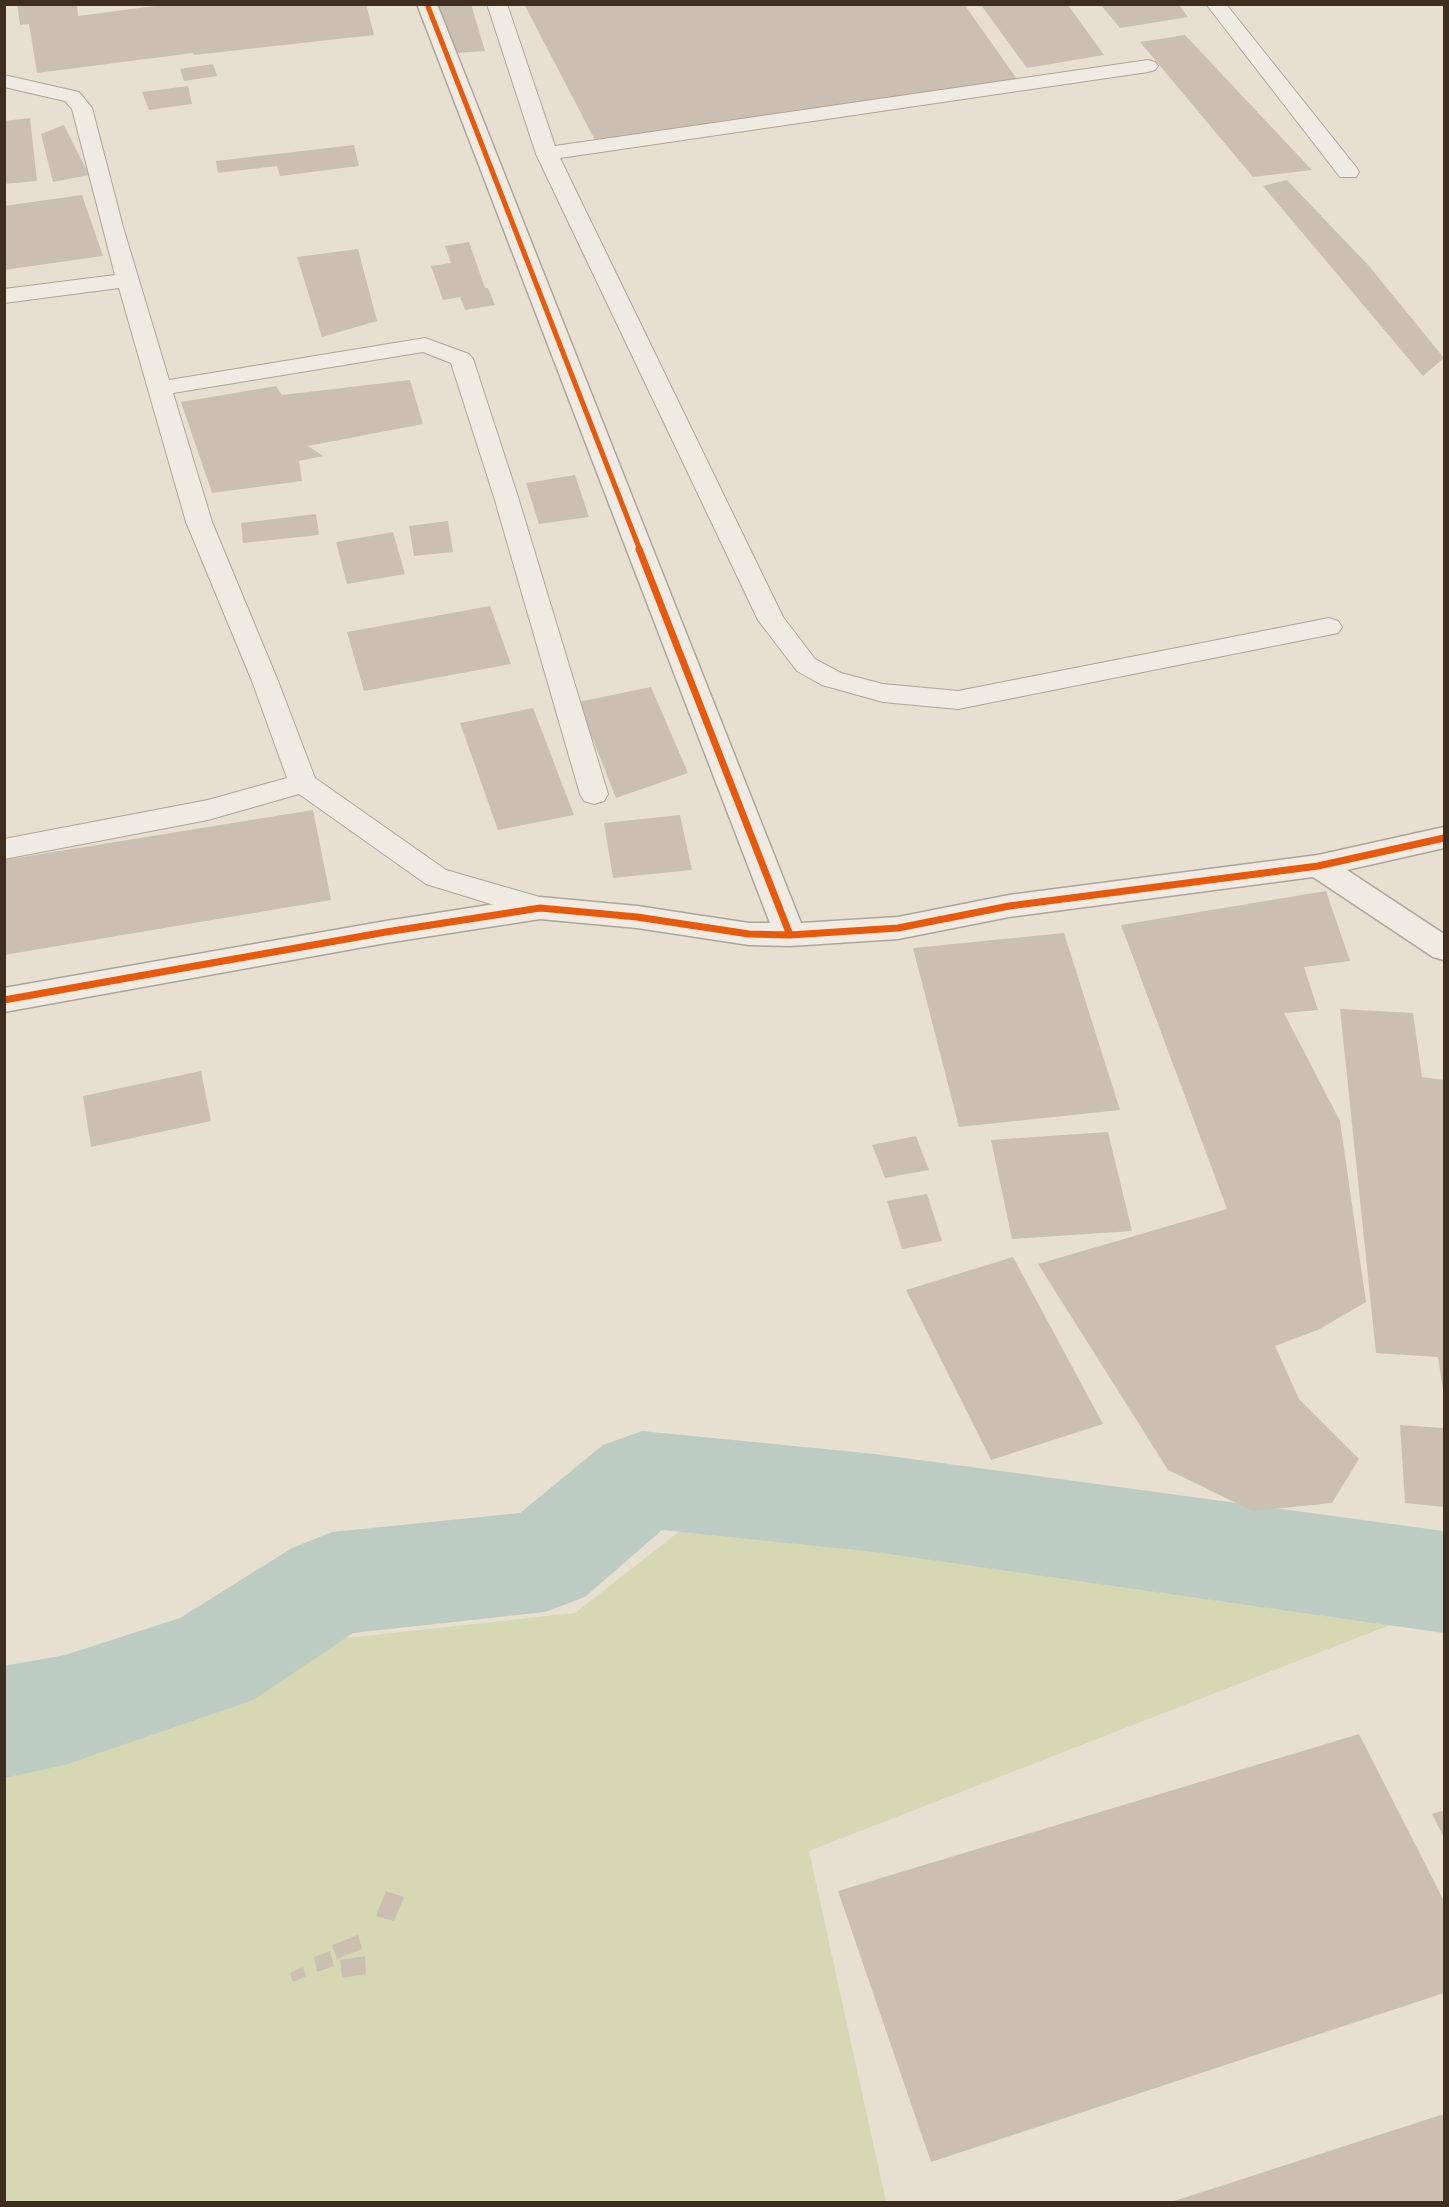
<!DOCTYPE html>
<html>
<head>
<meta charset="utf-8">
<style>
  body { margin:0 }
  #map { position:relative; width:1449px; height:2207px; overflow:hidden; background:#e7e0d1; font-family:"PT Serif",serif }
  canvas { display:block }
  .frame { position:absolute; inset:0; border:6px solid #3d2e20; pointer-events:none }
</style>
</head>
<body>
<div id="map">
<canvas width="1449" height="2207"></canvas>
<div class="frame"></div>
</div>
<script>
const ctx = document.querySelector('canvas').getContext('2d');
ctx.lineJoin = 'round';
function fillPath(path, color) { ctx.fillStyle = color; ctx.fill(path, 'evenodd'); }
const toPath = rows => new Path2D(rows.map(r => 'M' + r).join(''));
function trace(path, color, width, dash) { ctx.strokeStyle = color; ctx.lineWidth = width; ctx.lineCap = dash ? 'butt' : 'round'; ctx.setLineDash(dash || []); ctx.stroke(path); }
fillPath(toPath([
  [681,1530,1444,1584,1444,1604,809,1851,886,2202,5,2202,5,1778,107,1750,337,1639,575,1613]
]), '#d6d7b3');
fillPath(toPath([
  [4,1713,12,1715,15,1722,12,1729,5,1731,4,1713]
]), '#bcccc2');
fillPath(toPath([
  [642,1431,875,1454,1444,1531,1444,1633,875,1552,662,1530,585,1597,545,1612,353,1633,253,1700,65,1765,4,1778,4,1666,65,1655,180,1618,292,1548,332,1532,520,1513,603,1445,642,1431]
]), '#bcccc2');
fillPath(toPath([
  [17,4,77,4,78,16,170,4,366,4,374,35,194,55,193,53,37,73,29,24,20,25],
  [434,4,471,4,485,51,455,53],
  [524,4,964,4,1019,82,598,146],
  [1100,4,1178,4,1188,17,1120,28],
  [981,5,1068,5,1104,55,1027,68],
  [1185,35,1312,170,1253,177,1140,42],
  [213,64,217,76,184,81,180,69],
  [188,86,192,104,149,110,142,92],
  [30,118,37,181,4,184,4,121],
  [64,125,89,175,53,182,41,134],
  [354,145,359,166,280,176,277,166,218,173,216,161],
  [1287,180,1369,266,1444,358,1423,376,1263,186],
  [82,195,103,256,4,270,4,206],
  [469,242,485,288,488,288,495,305,465,310,460,297,443,300,431,266,451,263,445,246],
  [358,249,377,321,322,337,297,257],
  [410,380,423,424,308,446,323,456,299,461,302,481,212,493,181,402,276,386,282,395],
  [575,475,589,517,539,524,526,483],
  [316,514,319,535,243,543,241,523],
  [448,521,453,552,414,556,409,526],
  [393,532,405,574,347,584,336,542],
  [490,606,511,664,364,691,347,632],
  [651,687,688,773,616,798,578,702],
  [533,708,574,815,498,830,460,723],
  [313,810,331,900,4,955,4,860],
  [680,815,692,870,613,878,604,823],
  [1326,891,1350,961,1304,967,1318,1010,1284,1013,1340,1121,1366,1302,1318,1330,1275,1346,1299,1399,1359,1459,1332,1503,1253,1511,1168,1470,1038,1264,1227,1209,1121,925],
  [1064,933,1120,1110,959,1127,913,948],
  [1340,1009,1413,1013,1422,1077,1444,1080,1444,1397,1438,1357,1376,1353],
  [201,1071,211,1121,91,1147,83,1096],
  [1108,1132,1132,1231,1012,1239,991,1140],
  [916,1136,929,1170,885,1178,872,1145],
  [927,1194,942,1241,902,1249,887,1201],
  [1013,1257,1103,1424,991,1460,906,1290],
  [1400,1425,1444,1428,1444,1507,1405,1503],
  [1359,1734,1444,1901,1444,1993,931,2162,838,1891],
  [1444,1810,1444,1838,1432,1814],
  [386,1891,404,1897,394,1921,376,1916],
  [358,1935,362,1949,337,1959,332,1945],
  [330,1951,334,1966,317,1972,314,1957],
  [365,1956,366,1974,342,1978,340,1960],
  [303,1967,306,1976,293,1982,290,1973],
  [1444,2114,1444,2202,1171,2202]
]), '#cbbfb2');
const lane = toPath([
  [487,4,507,4,555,146,1148,60,1155,62,1158,66,1155,70,1148,72,560,158,783,617,815,659,841,673,883,684,958,691,1329,618,1338,621,1342,627,1338,633,958,709,883,702,822,685,797,671,758,620,536,154,487,4],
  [1206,4,1226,4,1356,167,1359,172,1356,177,1340,177,1206,4],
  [4,75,79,92,92,108,123,227,169,380,425,338,469,354,473,359,518,497,608,794,604,801,594,804,584,801,580,794,494,497,451,363,423,352,173,393,212,522,278,681,315,778,446,870,550,900,555,908,550,916,540,919,426,884,299,794,208,820,4,859,4,839,208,800,287,778,252,681,186,522,119,288,4,303,4,289,115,275,72,109,65,101,4,87,4,75]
]);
const street = toPath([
  [417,4,437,4,801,923,898,917,1009,895,1318,855,1444,827,1444,848,1347,870,1444,934,1444,960,1433,957,1313,877,1009,917,898,939,790,946,749,945,637,928,540,919,386,943,4,1012,4,988,386,921,540,897,637,906,749,923,770,923,417,4]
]);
trace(lane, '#ada599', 2);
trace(street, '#ada599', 3);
fillPath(lane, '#efebe3');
fillPath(street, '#efebe3');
trace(toPath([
  [427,4,640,550]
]), '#e8590c', 5);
trace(toPath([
  [639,549,790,935],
  [4,1000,386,932,540,908,637,917,749,934,790,935,898,928,1009,906,1318,866,1444,838]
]), '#e8590c', 7);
</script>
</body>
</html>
